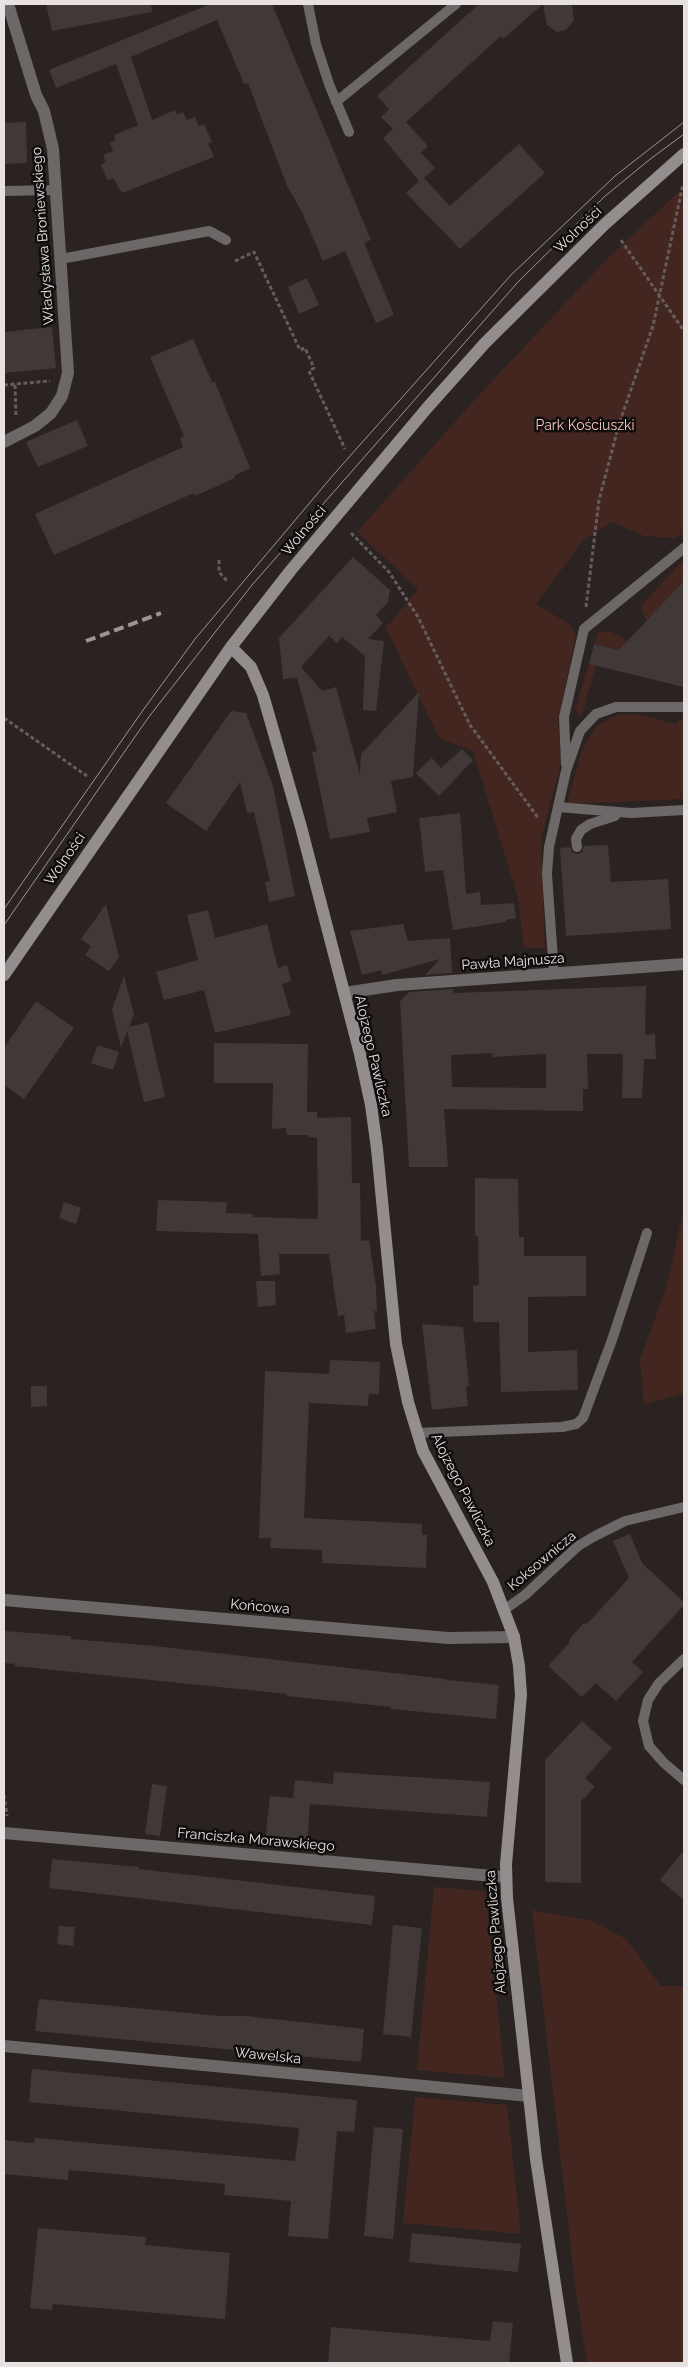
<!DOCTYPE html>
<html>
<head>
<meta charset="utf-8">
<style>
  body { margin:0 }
  #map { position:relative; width:688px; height:2367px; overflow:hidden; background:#2a2322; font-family:Raleway,sans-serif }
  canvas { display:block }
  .frame { position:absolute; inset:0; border:5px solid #e7e2e1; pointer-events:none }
</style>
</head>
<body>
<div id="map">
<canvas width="688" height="2367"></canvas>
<div class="frame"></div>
</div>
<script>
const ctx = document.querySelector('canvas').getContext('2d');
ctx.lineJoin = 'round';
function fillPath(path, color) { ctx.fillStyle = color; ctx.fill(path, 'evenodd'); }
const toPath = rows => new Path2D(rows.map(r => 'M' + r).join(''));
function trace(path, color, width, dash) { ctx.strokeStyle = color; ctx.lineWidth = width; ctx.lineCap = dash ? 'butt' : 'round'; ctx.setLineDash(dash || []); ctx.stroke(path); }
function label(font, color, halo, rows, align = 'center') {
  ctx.font = font + ' Raleway,sans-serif'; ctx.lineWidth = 5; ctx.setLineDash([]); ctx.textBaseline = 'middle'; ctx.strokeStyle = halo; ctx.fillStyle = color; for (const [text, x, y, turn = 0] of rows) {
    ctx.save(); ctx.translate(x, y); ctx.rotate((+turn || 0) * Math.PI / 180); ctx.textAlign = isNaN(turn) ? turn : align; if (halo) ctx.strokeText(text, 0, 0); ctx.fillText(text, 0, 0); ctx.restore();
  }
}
fillPath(toPath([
  [684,187,684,534,673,538,644,536,612,522,584,539,536,604,569,624,576,635,558,720,561,763,541,840,545,948,524,948,518,898,473,751,439,738,386,628,418,589,357,532,478,396,607,259],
  [684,559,684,581,647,621,641,611,642,605],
  [599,632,612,632,628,641,619,650,594,644],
  [589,664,596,666,581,717,575,709],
  [635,714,676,724,684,716,684,799,567,804,580,756,586,742,598,725,617,715],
  [684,1207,684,1393,644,1405,640,1360,667,1285],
  [434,1887,485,1891,505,2078,417,2070],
  [532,1910,592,1921,626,1939,661,1986,684,1986,684,2363,587,2363,576,2292],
  [415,2097,507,2105,521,2234,403,2223]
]), '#442620');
fillPath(toPath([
  [46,4,151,4,152,12,52,31],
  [210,4,272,4,371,240,364,243,394,315,376,323,345,251,323,261,302,212,287,186,248,83,244,84,217,20,131,57,152,120,175,110,177,115,183,112,187,120,195,117,199,126,204,124,212,142,208,143,214,157,122,193,113,178,108,181,101,165,106,162,103,155,113,151,110,143,116,140,114,135,138,125,116,64,56,88,49,70],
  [479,4,572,4,574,20,566,30,557,32,547,25,543,4,503,39,501,36,406,122,428,146,421,153,435,168,424,178,450,206,519,144,545,173,460,249,406,193,419,181,383,138,393,129,381,117,389,109,377,96],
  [26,122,27,163,4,164,4,123],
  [307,278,319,305,299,314,288,287],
  [52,327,56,368,4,373,4,332],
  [193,339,212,382,215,382,250,468,234,476,235,478,195,496,194,493,54,555,35,514,183,447,180,438,184,436,150,357],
  [77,420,88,446,38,467,26,442],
  [353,557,390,590,388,602,376,615,383,623,368,639,384,641,376,711,363,710,365,656,342,637,337,643,329,636,301,667,322,691,336,687,360,775,361,754,419,692,413,777,391,781,397,812,367,818,370,832,330,839,312,752,317,751,297,678,283,679,279,638],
  [684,581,684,687,589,664,594,644,619,650],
  [231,711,246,713,273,786,295,896,269,902,265,882,270,881,254,812,247,813,240,782,206,831,166,803],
  [462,749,473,760,439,796,416,773,432,758,441,768],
  [460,813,466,894,480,892,481,905,514,903,516,918,506,920,506,922,453,930,443,870,425,872,419,818],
  [608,845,611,882,668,879,671,929,566,936,560,848,570,847,572,852,577,854,582,852,584,846],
  [106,904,119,957,109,971,85,955,91,946,81,939],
  [208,910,215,938,267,924,278,968,287,965,291,981,282,984,291,1015,215,1033,204,990,164,1000,156,972,198,960,187,915],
  [403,924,408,941,450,938,452,973,425,975,440,959,382,975,381,970,362,975,350,931],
  [124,976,134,1014,129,1027,148,1022,165,1097,144,1102,127,1031,121,1048,112,1009],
  [646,986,645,1035,655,1034,656,1059,644,1059,642,1098,622,1098,623,1054,587,1054,588,1089,583,1089,583,1111,444,1109,448,1167,409,1167,400,1001,409,992,453,989,454,993],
  [492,1053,493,1057,546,1054,546,1088,452,1087,451,1055],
  [36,1001,74,1028,24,1099,4,1085,4,1048],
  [214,1043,308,1044,307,1112,317,1112,317,1118,351,1117,352,1183,360,1183,361,1241,369,1240,376,1287,377,1311,374,1311,376,1329,346,1333,344,1315,338,1316,329,1254,279,1254,280,1274,261,1276,258,1234,156,1231,158,1200,227,1202,226,1213,253,1214,252,1217,318,1219,317,1138,308,1137,308,1135,287,1135,286,1128,272,1129,273,1083,214,1083],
  [98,1045,119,1052,113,1070,91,1063],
  [475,1178,518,1179,519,1237,524,1237,524,1256,586,1256,586,1296,528,1297,528,1352,577,1350,578,1390,501,1392,499,1322,473,1322,473,1286,479,1285,478,1236,475,1236],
  [64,1202,81,1208,76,1224,59,1218],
  [256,1281,275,1281,276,1305,258,1307],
  [422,1324,463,1327,469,1386,466,1387,468,1406,432,1410],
  [330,1360,380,1362,379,1394,369,1394,368,1406,309,1403,304,1518,422,1524,422,1535,427,1535,426,1568,322,1563,322,1550,270,1548,271,1538,259,1538,265,1371,329,1374],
  [31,1386,47,1386,47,1406,31,1407],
  [630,1534,642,1563,684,1602,684,1605,632,1662,643,1672,616,1701,596,1683,582,1697,548,1666,570,1642,569,1640,574,1634,583,1624,588,1623,629,1578,613,1541],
  [4,1631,71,1636,71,1639,154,1646,446,1679,446,1680,499,1685,496,1719,391,1709,391,1707,287,1696,287,1694,15,1666,15,1664,4,1663],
  [582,1721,612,1748,585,1778,595,1787,581,1801,581,1883,545,1882,545,1760],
  [334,1772,490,1782,487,1817,310,1804,307,1847,265,1842,270,1796,293,1798,295,1780,333,1784],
  [152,1784,167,1786,160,1836,145,1834],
  [684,1850,684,1900,660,1880],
  [52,1859,139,1867,139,1869,375,1896,372,1925,49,1888],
  [393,1925,422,1928,411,2037,383,2034],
  [59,1926,75,1927,73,1946,57,1944],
  [39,1999,220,2016,246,2016,364,2029,361,2062,35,2031],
  [32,2069,357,2100,354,2132,337,2131,328,2239,288,2236,291,2201,224,2195,225,2184,69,2170,68,2180,4,2174,4,2140,34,2143,35,2138,295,2161,299,2128,29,2102],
  [374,2127,403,2129,393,2239,364,2236],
  [38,2228,146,2237,145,2245,230,2253,225,2319,53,2304,52,2310,30,2308],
  [412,2233,521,2244,518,2272,409,2262],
  [493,2321,513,2323,509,2363,328,2363,331,2327,490,2341]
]), '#403938');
trace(toPath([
  [621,240,684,331],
  [235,261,254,252,300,350,305,348,314,368,309,371,345,449],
  [4,385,50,381],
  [15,385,16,417],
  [351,533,389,572,418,617,470,725,539,819],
  [219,560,219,572,228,582],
  [586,607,599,500,619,424,653,326,683,184],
  [4,718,87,776],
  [4,1795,7,1816]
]), '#645d5c', 3, [4, 2.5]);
trace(toPath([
  [308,4,316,44,329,84,349,132],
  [336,102,456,4],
  [4,191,56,190],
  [61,259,209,231,226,240],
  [566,764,564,717,584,629,684,548],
  [558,807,631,813,684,810],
  [577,847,576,839,581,830,590,824,615,816],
  [554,974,547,874,549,847,566,771,580,731,596,714,616,707,683,707],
  [417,1433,562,1427,576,1424,583,1418,612,1340,647,1233],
  [504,1610,525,1595,578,1546,595,1536,625,1521,684,1507],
  [684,1659,659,1683,648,1700,643,1721,649,1746,664,1763,684,1780]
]), '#6b6867', 10);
trace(toPath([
  [4,442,35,426,51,413,62,396,68,373,53,149,44,111,36,95,8,4],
  [344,993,397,985,684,964],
  [4,1600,448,1638,514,1637],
  [4,1833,505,1877],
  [4,2046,529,2096]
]), '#6b6867', 12);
trace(toPath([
  [231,647,251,667,263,695,301,827,360,1054,371,1105,377,1149,396,1344,408,1402,423,1451,493,1582,514,1637,519,1666,521,1695,506,1864,507,1898,536,2159,567,2363],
  [4,975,231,647,291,570,427,408,485,343,605,224,684,154]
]), '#938e8d', 12);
trace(toPath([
  [4,909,141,713,195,639,334,474,511,275,615,176,684,122],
  [4,925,148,718,252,585,518,282,604,197,649,160,684,134]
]), '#9b9594', 1);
trace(toPath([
  [86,641,161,613]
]), '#9b9594', 4, [10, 5]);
label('14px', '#e7e2e1', '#100d0d', [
  ["Wolności",578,230,-44],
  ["Władysława Broniewskiego",43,236,-94],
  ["Wolności",304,531,-50],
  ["Wolności",65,859,-55],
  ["Pawła Majnusza",513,962,-4],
  ["Alojzego Pawliczka",373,1056,77],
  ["Alojzego Pawliczka",463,1490,63],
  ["Koksownicza",542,1561,-40],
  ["Końcowa",260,1607,5],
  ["Franciszka Morawskiego",256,1840,5],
  ["Alojzego Pawliczka",496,1932,-95],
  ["Wawelska",268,2056,6]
]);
label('14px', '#fcc6bb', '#100d0d', [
  ["Park Kościuszki",585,426]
]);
</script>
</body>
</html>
